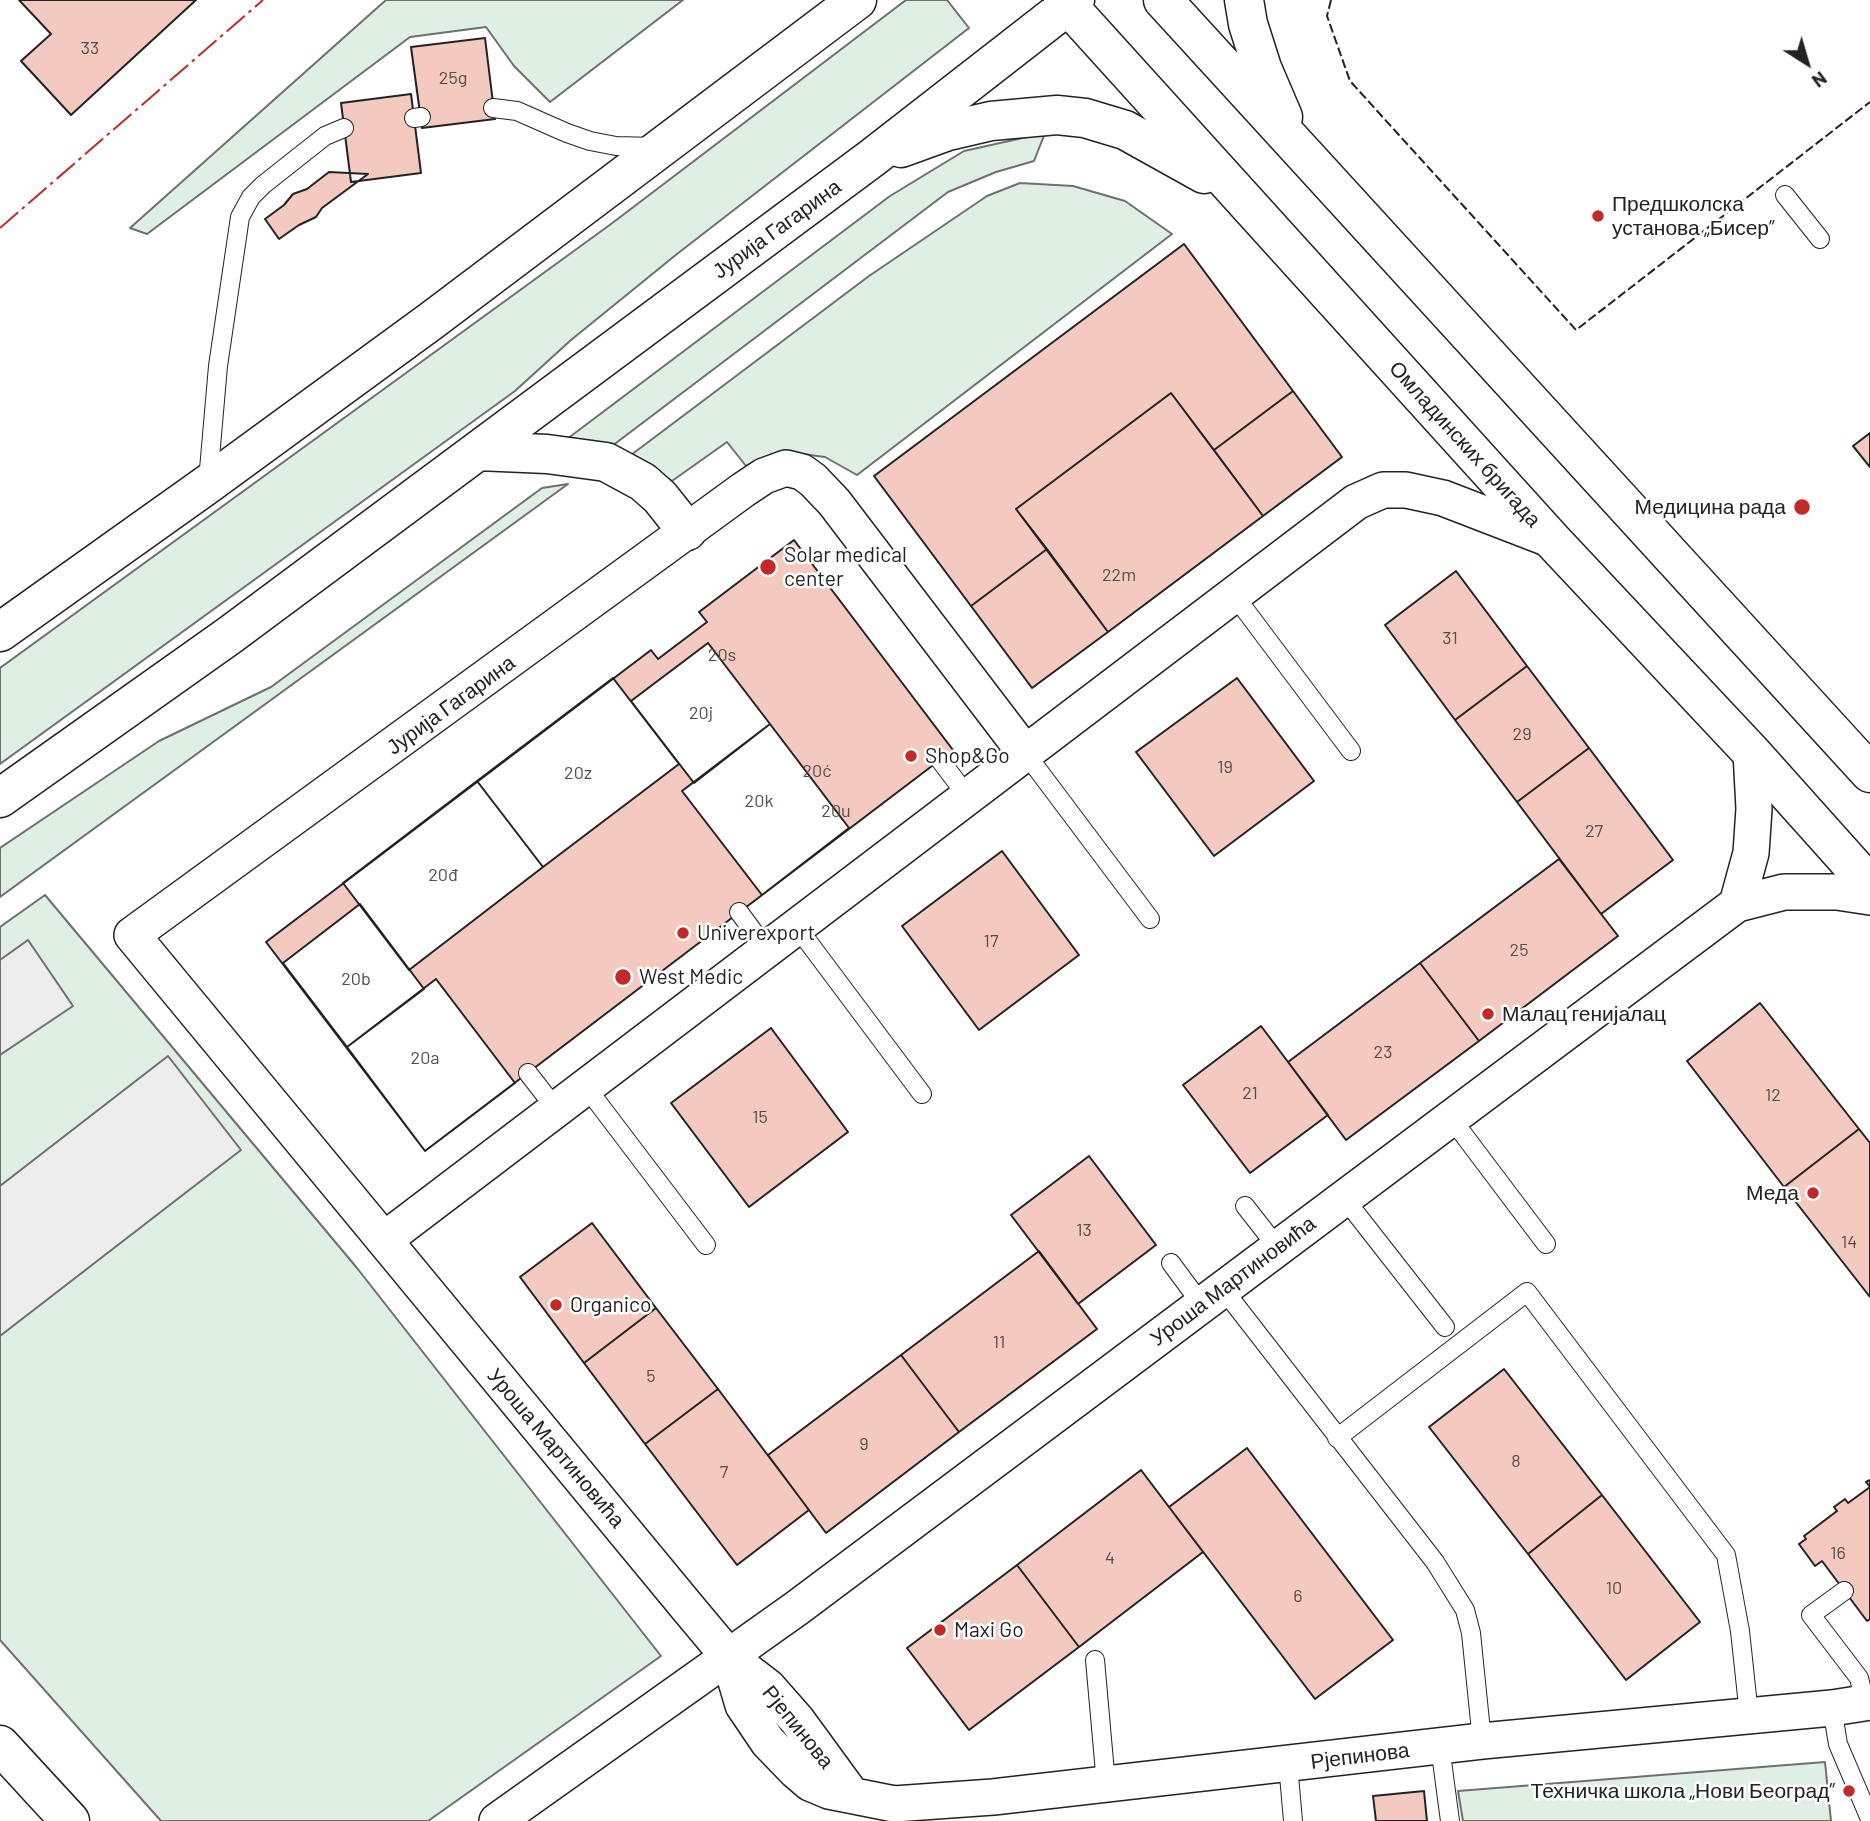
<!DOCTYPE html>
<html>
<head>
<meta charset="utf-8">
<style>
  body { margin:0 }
  #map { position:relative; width:1870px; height:1821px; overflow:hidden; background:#fff; font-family:Barlow,sans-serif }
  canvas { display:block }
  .north { position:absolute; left:1772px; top:28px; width:70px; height:70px; -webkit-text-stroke:5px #fff; paint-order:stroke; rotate:143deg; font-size:19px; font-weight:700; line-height:28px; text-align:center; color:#222 }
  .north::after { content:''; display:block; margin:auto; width:24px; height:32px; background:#222; clip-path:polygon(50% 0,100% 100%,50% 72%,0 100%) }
</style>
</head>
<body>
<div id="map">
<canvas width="1870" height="1821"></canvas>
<div class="north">N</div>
</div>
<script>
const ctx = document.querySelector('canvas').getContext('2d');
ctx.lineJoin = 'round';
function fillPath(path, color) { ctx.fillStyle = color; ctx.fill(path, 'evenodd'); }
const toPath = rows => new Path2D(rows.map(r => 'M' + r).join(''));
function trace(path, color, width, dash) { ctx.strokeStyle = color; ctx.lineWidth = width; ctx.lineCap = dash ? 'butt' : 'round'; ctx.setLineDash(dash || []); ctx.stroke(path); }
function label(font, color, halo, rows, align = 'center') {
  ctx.font = font + ' Barlow,sans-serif'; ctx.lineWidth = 5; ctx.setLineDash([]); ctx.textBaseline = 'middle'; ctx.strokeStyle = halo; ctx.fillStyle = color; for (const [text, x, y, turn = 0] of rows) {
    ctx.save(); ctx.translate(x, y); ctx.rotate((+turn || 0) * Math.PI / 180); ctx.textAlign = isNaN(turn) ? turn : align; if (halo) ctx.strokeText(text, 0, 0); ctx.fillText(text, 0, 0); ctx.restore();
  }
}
const green = toPath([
  [386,0,683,0,550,102,514,66,486,27,410,37,147,234,130,228,386,0],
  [906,0,947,0,969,28,677,254,571,340,515,391,0,764,0,668,611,224,906,0],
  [1045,133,1034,161,996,172,948,192,612,446,563,442,890,196,964,151,1045,133],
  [1020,183,1073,186,1125,201,1172,234,857,475,825,457,780,451,746,466,727,442,672,481,627,458,869,276,987,196,1020,183],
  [568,484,0,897,0,848,159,741,271,687,542,488,568,484],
  [45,895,357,1268,661,1656,428,1821,161,1821,0,1640,0,927,45,895],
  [1825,1762,1831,1821,1463,1821,1458,1791,1825,1762]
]);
fillPath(green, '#e0efe3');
trace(green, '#6f6f6f', 2);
const parking = toPath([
  [28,940,73,1006,0,1055,0,960,28,940],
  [168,1056,241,1150,0,1336,0,1186,168,1056]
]);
fillPath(parking, '#ededed');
trace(parking, '#6f6f6f', 2);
const building = toPath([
  [19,0,196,0,71,115,21,61,51,34,19,0],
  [485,38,495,119,422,128,411,47,485,38],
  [411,94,421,173,351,182,341,103,411,94],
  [329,172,368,174,322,208,316,217,299,225,279,239,265,219,284,205,293,194,307,189,329,172],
  [1184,244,1293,391,1214,450,1171,393,1016,509,1047,549,971,606,874,476,1184,244],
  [1293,391,1342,457,1263,516,1214,450,1293,391],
  [1171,393,1263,516,1108,632,1016,509,1171,393],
  [1870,433,1870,467,1853,446,1870,433],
  [794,540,953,750,425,1151,266,942,651,650,658,659,707,622,699,612,794,540],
  [1047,549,1108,632,1032,688,971,606,1047,549],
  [1456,571,1527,666,1455,720,1385,625,1456,571],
  [708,643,770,724,694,783,631,701,708,643],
  [1527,666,1589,748,1517,802,1455,720,1527,666],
  [613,678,679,764,543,867,477,781,613,678],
  [1237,678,1314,781,1214,856,1136,752,1237,678],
  [770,724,849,828,762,895,682,791,770,724],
  [1589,748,1673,860,1601,914,1517,802,1589,748],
  [477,781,543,867,409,970,343,883,477,781],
  [1002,851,1079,955,979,1030,902,926,1002,851],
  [1559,859,1618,936,1479,1041,1420,963,1559,859],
  [360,904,424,989,347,1047,283,963,360,904],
  [1420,963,1479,1041,1346,1140,1288,1062,1420,963],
  [436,979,515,1083,425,1151,347,1047,436,979],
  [1760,1003,1859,1129,1784,1187,1687,1061,1760,1003],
  [1261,1026,1328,1115,1250,1173,1183,1085,1261,1026],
  [771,1028,848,1132,749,1207,671,1103,771,1028],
  [1859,1129,1870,1143,1870,1297,1784,1187,1859,1129],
  [1089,1156,1156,1245,1078,1304,1011,1215,1089,1156],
  [592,1223,656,1308,584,1363,520,1277,592,1223],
  [1039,1251,1097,1329,959,1432,901,1355,1039,1251],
  [656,1308,718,1389,645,1444,584,1363,656,1308],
  [901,1355,959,1432,826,1533,768,1455,901,1355],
  [1504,1369,1602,1495,1528,1554,1429,1427,1504,1369],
  [718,1389,809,1510,737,1565,645,1444,718,1389],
  [1247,1448,1393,1640,1315,1699,1169,1507,1247,1448],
  [1141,1470,1203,1552,1079,1647,1017,1565,1141,1470],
  [1870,1480,1870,1619,1867,1621,1822,1561,1815,1566,1799,1544,1806,1539,1804,1536,1837,1511,1834,1507,1845,1499,1848,1503,1870,1487,1866,1482,1870,1480],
  [1602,1495,1700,1622,1626,1680,1528,1554,1602,1495],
  [1017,1565,1079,1647,969,1730,907,1648,1017,1565],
  [1424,1791,1427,1821,1376,1821,1373,1796,1424,1791]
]);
fillPath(building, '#f3c9c0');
trace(building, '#222', 2);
const service = toPath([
  [493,108,517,111,567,133,590,141,616,146,655,147],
  [414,118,421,117],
  [1785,195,1820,239],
  [208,481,218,366,240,217,251,197,263,185,325,136,344,128],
  [1234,595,1351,751],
  [1026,754,1150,919],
  [940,760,968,797],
  [739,912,767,950],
  [797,927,922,1094],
  [528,1073,556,1109],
  [586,1087,706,1245],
  [1451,1118,1546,1244],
  [1344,1198,1445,1327],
  [1245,1206,1278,1248],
  [1171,1263,1202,1305],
  [1223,1289,1435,1562,1465,1610,1471,1633,1482,1741],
  [1337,1438,1527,1292,1726,1555,1740,1631,1749,1715],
  [1844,1591,1811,1615,1859,1678,1865,1703],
  [1095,1660,1106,1784],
  [1832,1708,1838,1744,1870,1819],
  [1440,1746,1450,1821],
  [1288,1764,1293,1821]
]);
const minor = toPath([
  [1737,904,1751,853,1754,809,1751,752],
  [384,1240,1356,502,1383,490,1406,490,1443,498,1552,540],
  [729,1657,743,1705,768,1742,796,1771,810,1783,829,1791,894,1804,993,1797,1482,1741,1832,1708,1870,1702],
  [851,1794,797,1720,768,1687,729,1657,688,1608,132,935,743,490,764,476,786,468,802,472,813,480,834,502,1026,754],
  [497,1821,797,1608,1737,904,1784,892,1837,892,1870,897]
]);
const tertiary = toPath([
  [0,1745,70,1821]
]);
const secondary = toPath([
  [1063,0,1552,540,1751,752,1870,885],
  [1163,0,1870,773],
  [1244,0,1248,24,1262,68,1283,117],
  [901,148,948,131,991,121,1057,115,1085,118,1125,130,1204,174],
  [478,451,547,454,606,462,643,482,660,497,687,531],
  [0,632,208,484,431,321,857,0],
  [0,798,230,635,872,158,1075,0]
]);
trace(service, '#222', 20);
trace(minor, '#222', 38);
trace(tertiary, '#222', 41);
trace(secondary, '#222', 41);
trace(service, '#fff', 18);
trace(minor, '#fff', 35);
trace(tertiary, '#fff', 38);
trace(secondary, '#fff', 38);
trace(toPath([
  [1331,0,1327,16,1350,81,1576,330,1870,102]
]), '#222', 2, [9, 3.5]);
trace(toPath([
  [0,228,263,0]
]), '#c62828', 2, [24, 5, 3.5, 5]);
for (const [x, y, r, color] of [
  [1598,216,7,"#c62828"],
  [1802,507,9,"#c62828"],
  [768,567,9,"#c62828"],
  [911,756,7,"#c62828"],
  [683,933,7,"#c62828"],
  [623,977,9,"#c62828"],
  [1488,1014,7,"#c62828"],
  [1813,1193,7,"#c62828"],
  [556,1305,7,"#c62828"],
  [940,1630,7,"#c62828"],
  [1849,1791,7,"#c62828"]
]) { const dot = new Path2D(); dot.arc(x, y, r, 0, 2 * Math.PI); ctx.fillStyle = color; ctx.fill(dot); trace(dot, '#fff', 2.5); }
label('18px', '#564c4a', null, [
  ["33",90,48],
  ["25g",453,78],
  ["22m",1119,575],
  ["31",1450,638],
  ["20s",722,655],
  ["20j",701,713],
  ["29",1522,734],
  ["19",1225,767],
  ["20ć",817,771],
  ["20z",578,773],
  ["20k",759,801],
  ["20u",836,811],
  ["27",1594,831],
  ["20đ",443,875],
  ["17",991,941],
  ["25",1519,950],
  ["20b",356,979],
  ["23",1383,1052],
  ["20a",425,1058],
  ["21",1250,1093],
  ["12",1773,1095],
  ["15",760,1117],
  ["13",1084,1230],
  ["14",1849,1242],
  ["11",999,1342],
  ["5",651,1376],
  ["9",864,1444],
  ["8",1516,1461],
  ["7",724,1472],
  ["16",1838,1553],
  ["4",1110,1558],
  ["10",1614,1588],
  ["6",1298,1596]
]);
label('21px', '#222', '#fff', [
  ["Предшколска",1612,204],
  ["установа „Бисер”",1612,228],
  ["Медицина рада",1786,507,"right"],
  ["Solar medical",784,555],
  ["center",784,579],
  ["Shop&Go",925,756],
  ["Univerexport",697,933],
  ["West Medic",639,977],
  ["Малац генијалац",1502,1014],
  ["Меда",1799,1193,"right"],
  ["Organico",570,1305],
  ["Maxi Go",954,1630],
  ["Техничка школа „Нови Београд”",1835,1791,"right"]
], 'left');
label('21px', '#222', '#fff', [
  ["Јурија Гагарина",777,229,-36],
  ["Омладинских бригада",1465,444,48],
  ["Јурија Гагарина",451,705,-36],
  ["Уроша Мартиновића",1233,1281,-37],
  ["Уроша Мартиновића",556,1448,50],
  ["Рјепинова",798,1727,51],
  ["Рјепинова",1360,1756,-7]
]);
</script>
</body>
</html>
